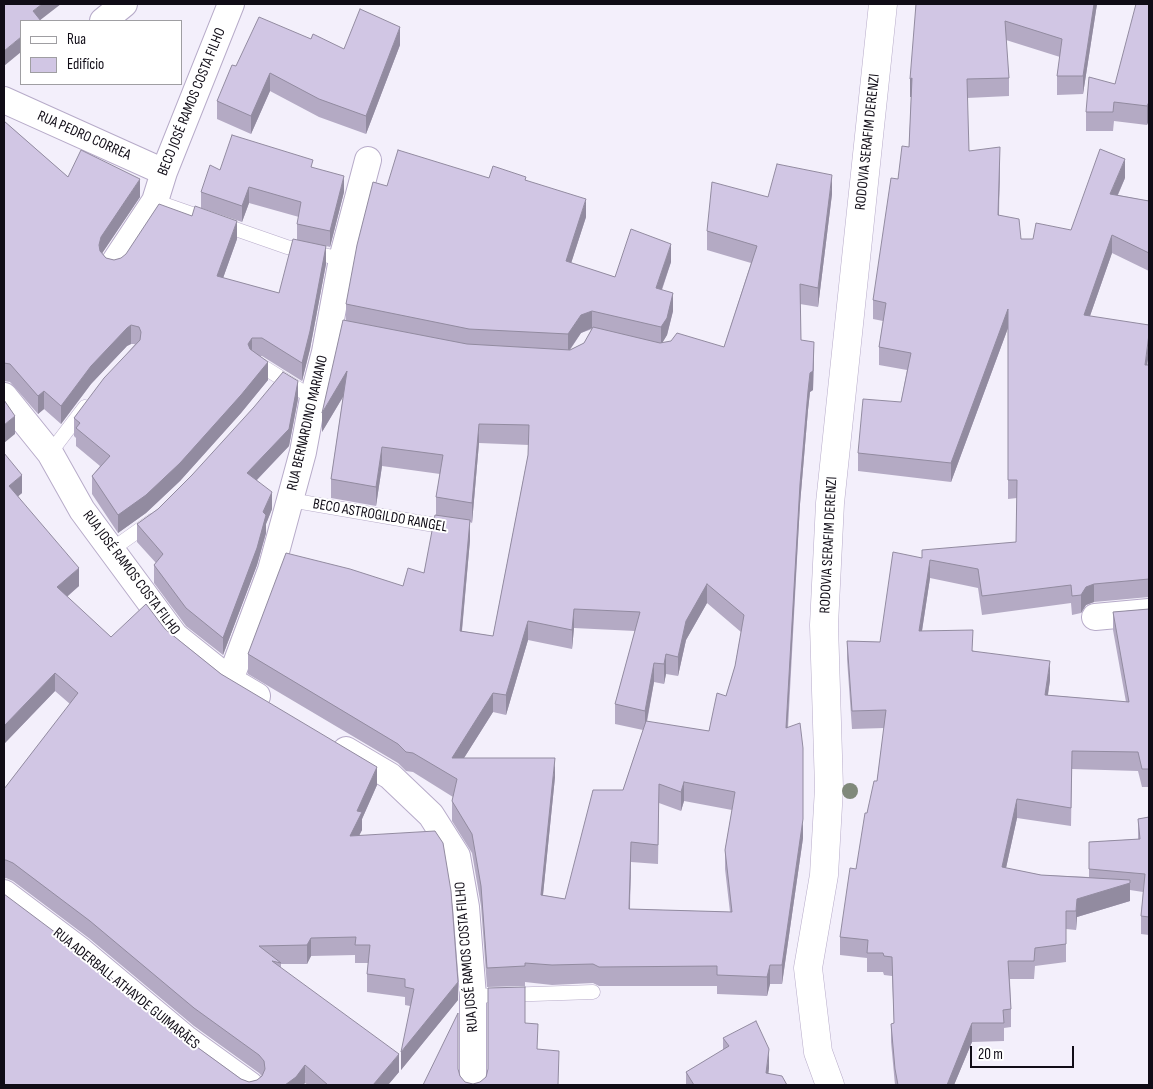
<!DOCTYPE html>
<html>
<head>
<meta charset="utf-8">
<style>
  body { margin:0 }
  #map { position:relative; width:1153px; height:1089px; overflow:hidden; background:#f3effb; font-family:"Sofia Sans Condensed",sans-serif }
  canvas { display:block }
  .frame { position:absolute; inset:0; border:5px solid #100c16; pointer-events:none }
  .legend { position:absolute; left:20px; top:20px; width:162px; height:65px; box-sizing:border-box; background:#fff; border:1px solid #9f9ea2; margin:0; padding:6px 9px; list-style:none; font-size:15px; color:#100c16 }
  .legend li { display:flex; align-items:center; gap:10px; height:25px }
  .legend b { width:25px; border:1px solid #9f9ea2 }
  .scale { position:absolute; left:970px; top:1046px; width:104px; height:22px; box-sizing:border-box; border:2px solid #100c16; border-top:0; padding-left:6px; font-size:15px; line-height:18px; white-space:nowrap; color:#100c16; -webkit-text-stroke:4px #fff; paint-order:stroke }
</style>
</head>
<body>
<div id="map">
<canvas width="1153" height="1089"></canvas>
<div class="frame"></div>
<ul class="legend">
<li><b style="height:6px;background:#fff"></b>Rua</li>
<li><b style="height:14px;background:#d1c6e4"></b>Edifício</li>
</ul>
<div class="scale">20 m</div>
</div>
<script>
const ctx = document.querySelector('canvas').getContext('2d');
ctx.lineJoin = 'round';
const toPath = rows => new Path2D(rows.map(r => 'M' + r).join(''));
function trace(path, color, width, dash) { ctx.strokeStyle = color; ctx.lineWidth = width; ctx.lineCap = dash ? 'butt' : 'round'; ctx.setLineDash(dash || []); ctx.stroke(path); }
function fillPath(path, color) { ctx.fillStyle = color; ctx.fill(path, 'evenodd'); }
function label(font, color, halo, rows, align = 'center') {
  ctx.font = font + ' "Sofia Sans Condensed",sans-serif'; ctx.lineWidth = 4; ctx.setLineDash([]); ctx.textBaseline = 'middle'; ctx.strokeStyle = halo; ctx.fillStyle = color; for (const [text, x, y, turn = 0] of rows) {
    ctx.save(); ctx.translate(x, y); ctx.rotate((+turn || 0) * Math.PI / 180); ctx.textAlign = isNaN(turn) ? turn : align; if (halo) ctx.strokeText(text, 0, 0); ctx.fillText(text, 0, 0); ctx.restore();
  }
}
const lane = toPath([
  [155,201,287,247,342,259],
  [257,363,313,398],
  [50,453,85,407],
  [290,500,452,528],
  [111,550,152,521],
  [473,996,593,992]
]);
const street = toPath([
  [103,21,124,4],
  [4,100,164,172],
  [114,263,155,201,164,172,231,4],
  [4,396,50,453,82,510,175,636,230,680,257,696],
  [1095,617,1149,612],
  [230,680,271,570,303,452,313,398,325,352,342,259,368,160],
  [346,750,390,776,431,815,457,856,466,907,473,996,473,1085],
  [4,893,81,951,185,1038,250,1085]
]);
const secondary = toPath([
  [830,1085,818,1052,808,968,824,875,829,788,824,625,830,503,883,4]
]);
trace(lane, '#b7abc9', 15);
trace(street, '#b7abc9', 28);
trace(secondary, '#b7abc9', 29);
trace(lane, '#fff', 14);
trace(street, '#fff', 26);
trace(secondary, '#fff', 28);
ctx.fillStyle = '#80897b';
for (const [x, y] of [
  [850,791]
]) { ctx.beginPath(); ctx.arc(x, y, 8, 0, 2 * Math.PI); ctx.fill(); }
fillPath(toPath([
  [916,4,1097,4,1083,94,1057,95,1057,76,1060,57,1006,40,1009,78,1009,96,967,98,969,151,1000,166,999,215,1021,239,1033,239,1071,230,1125,178,1118,195,1149,201,1149,271,1112,253,1090,316,1148,365,1149,365,1149,597,1094,602,1086,605,1081,613,1072,615,1071,603,982,615,978,588,930,578,922,631,1050,680,1048,695,1126,702,1113,630,1113,612,1149,609,1149,787,1142,787,1138,771,1072,769,1071,826,1017,818,1006,868,1041,875,1089,877,1089,842,1138,839,1138,819,1149,817,1149,935,1141,934,1141,916,1143,892,1130,890,1130,901,1077,917,1076,930,1066,929,1066,962,1035,966,1034,979,1010,979,1011,1009,1011,1027,1004,1028,1004,1041,972,1042,954,1085,895,1085,891,1042,891,1024,894,1023,892,976,884,975,883,972,867,972,867,958,840,955,840,937,856,869,867,813,877,781,884,728,852,729,847,659,847,641,880,642,922,558,1016,542,1017,498,1008,499,1008,328,951,482,858,471,858,453,901,402,907,370,879,365,879,347,883,321,873,319,873,300,898,179,909,147,911,97,910,97],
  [1149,4,1149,120,1147,125,1114,121,1113,131,1086,131,1086,112,1115,84],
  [311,39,344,49,400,45,366,134,319,117,270,91,251,134,217,119,217,101],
  [4,121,68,177,140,197,102,253,106,258,114,260,237,239,223,278,279,293,297,240,297,224,299,217,249,203,242,222,201,208,201,192,220,170,313,168,344,192,330,247,326,246,326,264,310,349,302,381,262,356,258,356,268,380,241,413,180,481,146,513,118,533,92,494,92,476,100,466,76,446,76,438,74,436,74,418,135,344,131,344,127,346,91,384,61,424,44,409,38,414,10,382,4,381],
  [489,178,526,180,586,217,571,263,615,277,671,262,662,290,673,311,667,335,662,343,724,347,751,263,707,250,707,231,768,197,832,194,818,307,800,304,801,340,814,362,813,390,810,392,808,410,800,504,788,728,803,838,782,984,770,984,767,996,717,994,717,986,599,986,593,983,552,985,525,982,525,986,487,987,481,906,472,853,452,821,452,801,453,797,413,772,406,771,398,763,248,674,248,654,403,586,424,573,436,515,436,497,440,474,382,466,376,506,331,498,331,479,343,397,322,432,346,321,346,304,387,186],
  [592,329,584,343,570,350,581,333],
  [479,443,529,445,528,455,493,636,462,631,470,540,470,522,472,523],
  [707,603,741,632,735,666,726,696,709,731,647,722,654,682,664,684,666,674,678,676,686,640],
  [574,628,635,631,615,704,615,724,643,730,623,790,565,899,543,895,555,777,464,758,493,712,506,715,528,640,572,649],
  [684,801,732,810,725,850,725,869,730,912,630,909,631,862,658,864,659,803,681,811],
  [298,399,289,446,257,480,272,509,266,524,266,533,257,565,223,655,186,626,154,583,154,565,156,563,137,542,137,524,158,509],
  [4,453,22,493,18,496,79,586,67,597,111,637,165,629,221,674,377,785,362,819,362,830,359,835,458,1000,401,1070,410,1006,405,1005,405,997,367,992,367,974,368,963,355,963,355,955,311,956,307,964,281,964,281,968,399,1072,388,1085,308,1085,305,1083,303,1085,4,1085,175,1031,241,1079,249,1082,257,1080,262,1076,259,1073,194,1026,90,939,13,881,6,878,4,879,4,789,70,704,55,691,4,744],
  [723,1038,769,1068,768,1074,787,1085,686,1085,686,1072,723,1050]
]), '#b4aac4');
fillPath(toPath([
  [42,4,61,4,39,21,33,11],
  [1094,4,1097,4,1083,94,1083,76],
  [400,27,400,45,366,134,366,116],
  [21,37,21,52,4,66,4,51],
  [270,73,270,91,251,134,251,116],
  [912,78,912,97,910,97,910,79],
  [1149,102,1149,120,1147,125,1147,106],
  [1000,147,1000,166,998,233,998,215],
  [1125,159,1125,178,1110,212,1110,194],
  [832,175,832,194,818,307,818,288],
  [344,176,344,192,330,247,330,231],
  [140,179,140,197,101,255,99,245,101,237],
  [249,187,249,203,242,222,242,206],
  [586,199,586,217,566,279,566,261],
  [237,221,237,239,217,295,217,276],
  [1112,235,1112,253,1084,333,1084,315],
  [671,244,671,262,656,306,656,288],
  [326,246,326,264,310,349,302,381,302,363],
  [673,293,673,311,667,335,661,345,661,327],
  [1008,309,1008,328,951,482,951,463],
  [592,311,592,328,581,333,568,352,568,334,581,315],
  [131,325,131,344,127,346,91,384,61,424,61,406,91,366,127,328],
  [1149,334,1149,352,1145,383,1145,365],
  [252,338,252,356,248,362,248,344],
  [814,342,813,390,810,392,808,410,800,504,786,748,786,728,800,484,808,391],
  [268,362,268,380,241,413,180,481,146,513,118,533,118,515],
  [347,371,347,390,322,432,322,413],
  [298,381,298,399,289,446,247,490,247,473],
  [44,391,44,409,38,414,38,396],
  [15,416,15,434,4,443,4,425],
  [479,424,479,443,472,523,472,503],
  [382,447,382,466,376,506,376,487],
  [22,475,22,493,9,504,9,486],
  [272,492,272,509,266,524,266,533,257,565,223,655,223,638,263,512],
  [470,520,470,540,460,650,460,631],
  [930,560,930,578,919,650,919,631],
  [79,568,79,586,57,605,57,587],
  [707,584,707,603,686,640,678,676,678,657,686,621],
  [1094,584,1094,602,1086,605,1081,613,1081,595,1086,587],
  [574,609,574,628,572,649,572,630],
  [528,621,528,640,506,715,506,695],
  [666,654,666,674,664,684,664,664],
  [1050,661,1050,680,1045,713,1045,695],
  [654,663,654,682,645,730,645,711],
  [55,673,55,691,4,744,4,726],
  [493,693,493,712,452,777,452,758],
  [555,758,555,777,541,914,541,895],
  [377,767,377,785,362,819,362,830,350,854,350,836,357,811],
  [684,782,684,801,681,811,681,792],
  [1017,799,1017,818,1002,886,1002,867],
  [803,819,803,838,782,984,782,965],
  [631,842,631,862,629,929,629,909],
  [1130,883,1130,901,1077,917,1076,930,1076,911,1077,899],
  [311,938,311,956,307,964,307,945],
  [770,965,770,984,767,996,767,977],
  [458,982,458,1000,401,1070,401,1052],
  [972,1023,972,1042,954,1085,947,1085],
  [769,1049,769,1068,767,1085,766,1073],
  [399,1054,399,1072,388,1085,373,1085],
  [305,1065,305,1083,303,1085,285,1085]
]), '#928ba0');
const building = toPath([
  [4,4,42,4,33,11,41,21,21,21,21,37,4,51,4,4],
  [916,4,1094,4,1083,76,1057,76,1062,39,1005,21,1009,78,967,79,969,151,1000,147,998,215,1019,219,1021,239,1033,239,1036,223,1071,230,1100,149,1125,159,1110,194,1149,201,1149,253,1112,235,1084,315,1149,325,1149,334,1145,365,1149,365,1149,579,1094,584,1086,587,1081,595,1072,596,1071,585,982,596,978,569,930,560,919,631,973,630,972,651,1050,661,1045,695,1129,702,1113,612,1149,609,1149,769,1142,769,1138,752,1072,751,1071,808,1017,799,1002,867,1041,875,1130,880,1130,883,1077,899,1076,911,1066,911,1066,944,1035,948,1034,961,1008,961,1011,1009,1003,1010,1004,1023,972,1023,947,1085,898,1085,895,1069,891,1024,894,1023,892,957,884,956,883,953,867,953,868,940,840,937,850,868,856,869,865,813,867,813,874,781,877,781,886,710,852,711,847,641,880,642,893,552,922,558,922,550,1016,542,1017,480,1008,480,1008,309,951,463,858,453,863,399,901,402,911,353,879,347,886,303,873,300,891,178,898,179,902,146,909,147,912,78,910,79,916,4],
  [1136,4,1149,4,1149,102,1147,106,1114,102,1113,112,1086,112,1089,77,1115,84,1136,4],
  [360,9,400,27,366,116,319,99,270,73,251,116,217,101,232,65,236,66,259,17,311,39,313,34,344,49,360,9],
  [4,121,68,177,81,150,140,179,101,237,99,245,100,251,106,258,114,260,121,258,126,254,159,204,192,216,195,206,237,221,217,276,279,293,293,239,326,246,310,331,302,363,262,338,252,338,248,344,250,349,268,362,241,395,180,463,146,495,118,515,92,476,110,456,76,428,80,423,74,418,104,378,140,340,141,332,139,327,131,325,127,328,91,366,61,406,44,391,38,396,10,364,4,363,4,121],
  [232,135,313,160,311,167,344,176,330,231,297,224,301,202,249,187,242,206,201,192,210,165,220,170,232,135],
  [398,150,489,178,493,166,526,177,525,180,586,199,566,261,615,277,631,229,671,244,656,288,673,293,667,318,661,327,592,311,581,315,568,334,469,329,346,304,357,245,373,182,387,186,398,150],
  [777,164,832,175,818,288,800,284,801,340,814,342,813,371,810,373,808,391,800,484,786,728,800,723,803,748,803,819,782,965,770,965,767,977,717,975,717,966,599,967,593,964,552,965,525,963,525,966,487,968,481,886,472,834,452,801,457,779,413,753,406,752,398,744,248,654,286,553,350,569,403,586,408,568,424,573,435,515,470,520,460,631,493,636,528,455,529,425,479,424,472,503,436,497,443,455,382,447,376,487,331,479,347,371,322,413,343,320,467,344,570,350,584,343,593,327,660,343,671,341,677,333,724,347,757,246,707,231,712,182,768,197,777,164],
  [707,584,744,615,735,666,726,696,717,693,709,731,646,721,623,790,593,790,565,899,541,895,555,758,452,758,493,693,506,695,528,621,572,630,574,609,640,612,615,704,645,711,654,663,664,664,666,654,678,657,686,621,707,584],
  [684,782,735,792,725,850,732,912,629,909,631,842,658,845,659,784,681,792,684,782],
  [283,372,298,381,289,429,247,473,272,492,263,512,266,515,257,548,223,638,186,608,154,565,163,554,137,524,158,509,192,475,254,407,283,372],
  [4,400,15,416,4,425,4,400],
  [4,453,22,475,9,486,79,568,57,587,111,637,146,604,165,629,221,674,377,767,357,811,362,812,350,836,435,831,443,843,451,891,458,982,401,1052,414,989,405,987,405,979,367,974,370,945,355,945,356,937,311,938,307,945,259,946,281,963,272,961,399,1054,373,1085,328,1085,305,1065,296,1077,285,1085,4,1085,4,894,72,945,175,1031,241,1079,249,1082,257,1080,262,1076,265,1069,264,1061,259,1055,194,1008,90,921,13,863,6,860,4,860,4,789,78,693,55,673,4,726,4,453],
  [1149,817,1149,917,1141,916,1145,874,1089,869,1089,842,1140,839,1138,819,1149,817],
  [525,987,525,1023,538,1024,537,1049,559,1051,558,1085,423,1085,458,1013,458,1069,460,1076,465,1082,473,1084,480,1082,486,1077,488,1069,488,988,525,987],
  [756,1021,769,1049,766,1073,782,1076,787,1085,694,1085,686,1072,729,1046,723,1038,756,1021]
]);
fillPath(building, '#d1c6e4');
trace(building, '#928ba0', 1);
label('15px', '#100c16', '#fff', [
  ["BECO JOSÉ RAMOS COSTA FILHO",192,102,-68],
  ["RUA PEDRO CORREA",84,136,24],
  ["RODOVIA SERAFIM DERENZI",868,142,-84],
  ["RUA BERNARDINO MARIANO",308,423,-77],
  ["BECO ASTROGILDO RANGEL",380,516,10],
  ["RODOVIA SERAFIM DERENZI",829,545,-87],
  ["RUA JOSÉ RAMOS COSTA FILHO",131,573,53],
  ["RUA JOSÉ RAMOS COSTA FILHO",467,957,-95],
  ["RUA ADERBALL ATHAYDE GUIMARÃES",126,989,39]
]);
</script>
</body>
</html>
